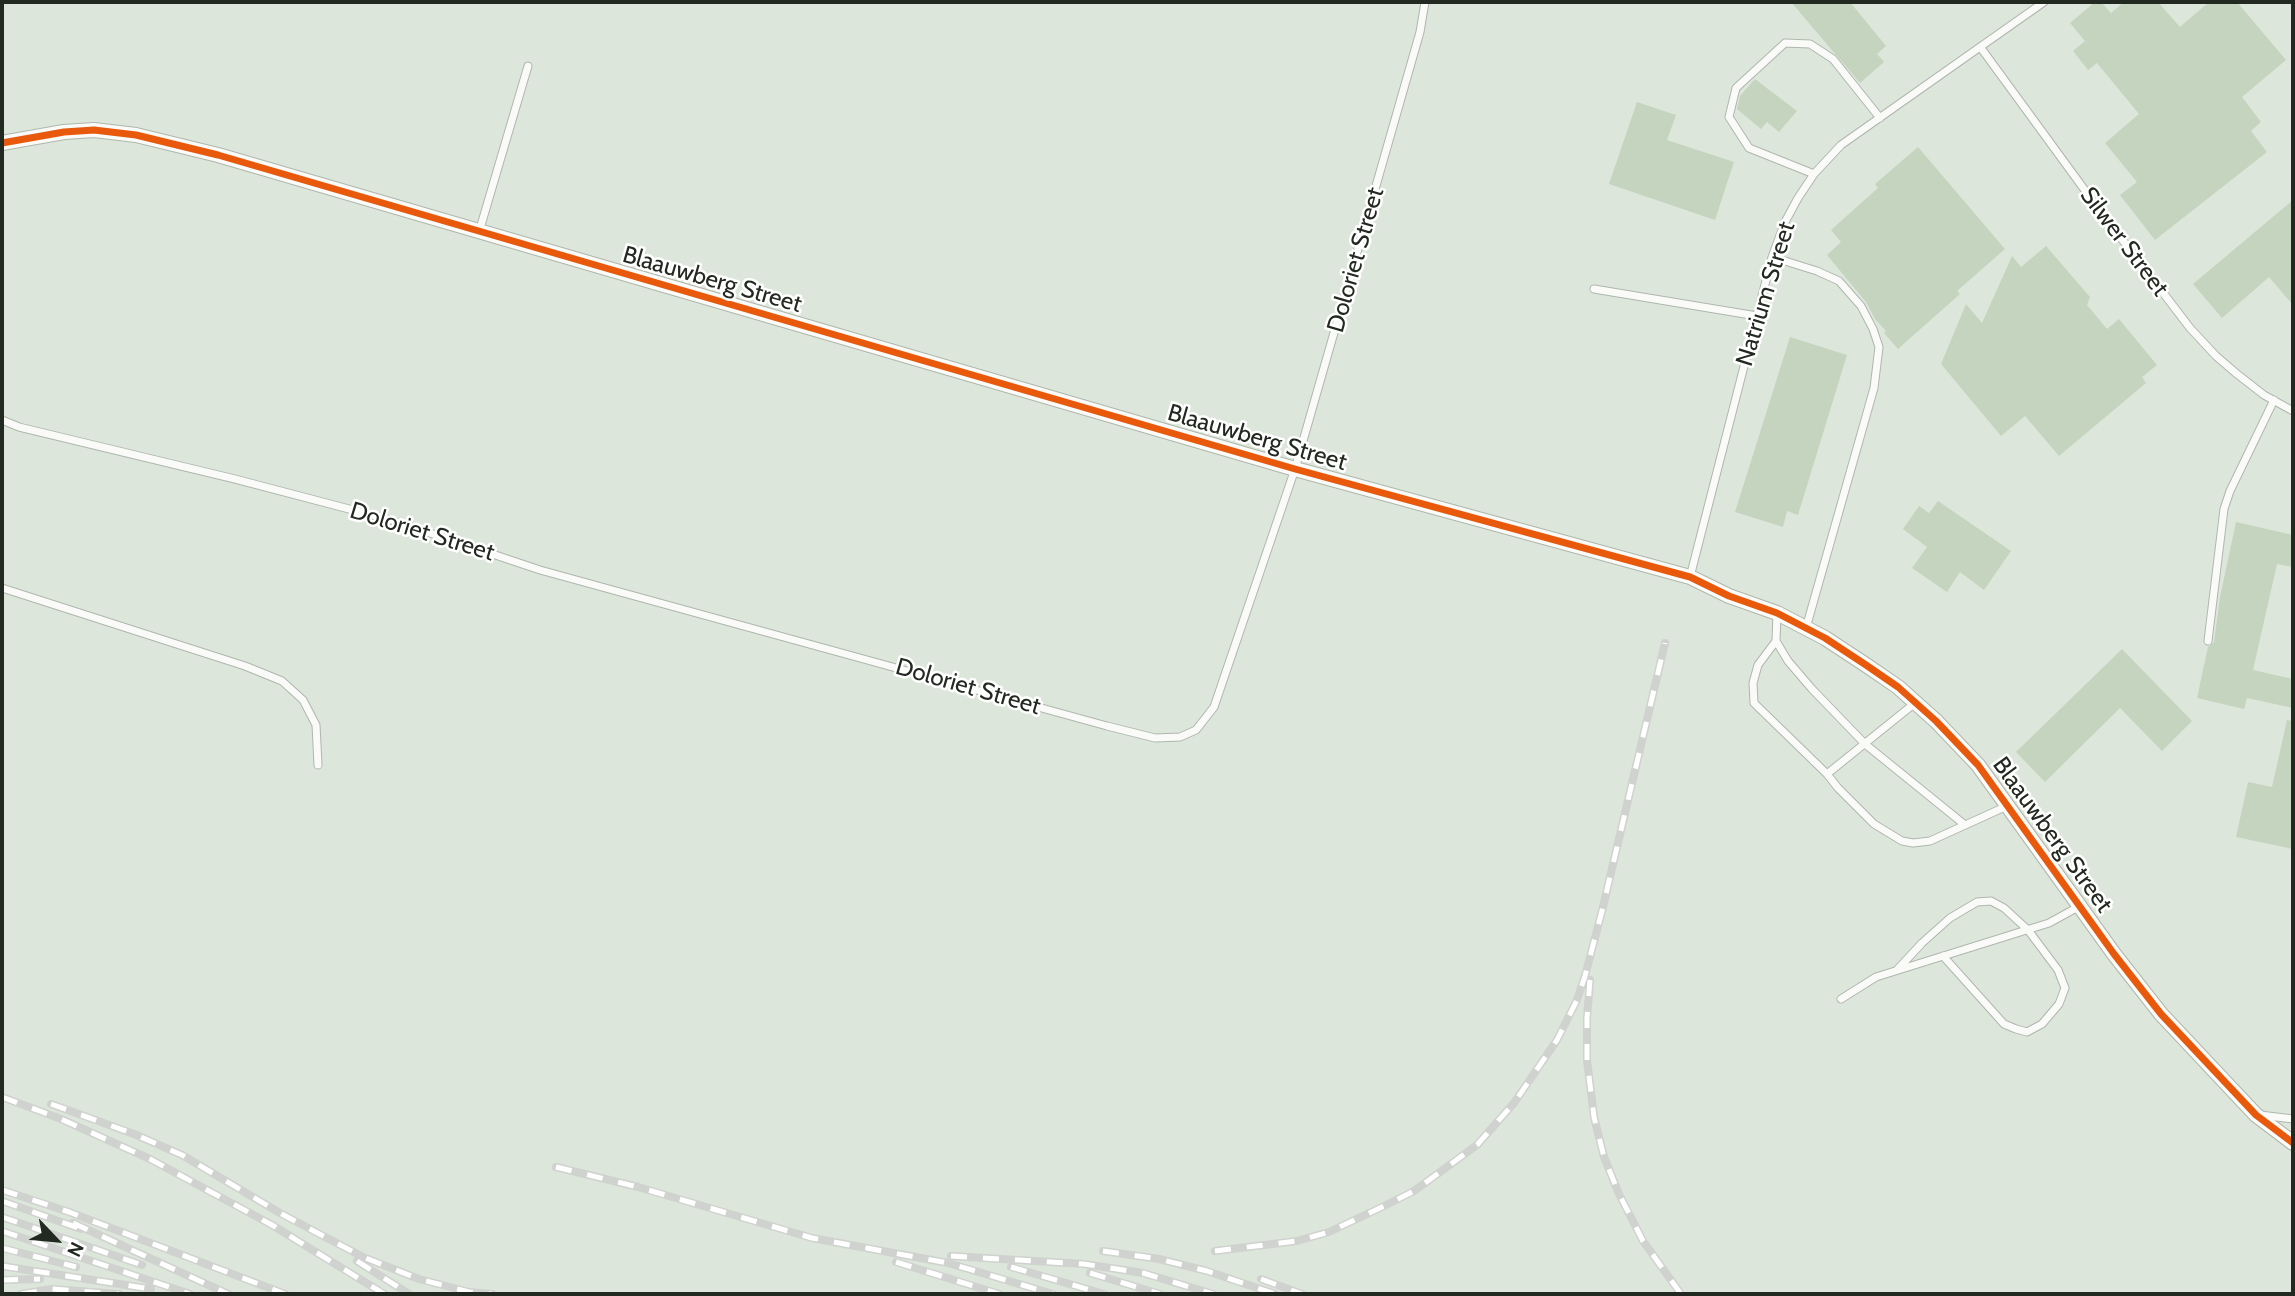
<!DOCTYPE html>
<html>
<head>
<meta charset="utf-8">
<style>
  body { margin:0 }
  #map { position:relative; width:2295px; height:1296px; overflow:hidden; background:#dde6da; font-family:Cabin,sans-serif }
  canvas { display:block }
  .frame { position:absolute; inset:0; border:4px solid #222920; pointer-events:none }
  .north { position:absolute; left:21px; top:1205px; width:70px; height:70px; -webkit-text-stroke:5px #fff; paint-order:stroke; rotate:116deg; font-size:19px; font-weight:700; line-height:28px; text-align:center; color:#222920 }
  .north::after { content:''; display:block; margin:auto; width:24px; height:32px; background:#222920; clip-path:polygon(50% 0,100% 100%,50% 72%,0 100%) }
</style>
</head>
<body>
<div id="map">
<canvas width="2295" height="1296"></canvas>
<div class="frame"></div>
<div class="north">N</div>
</div>
<script>
const ctx = document.querySelector('canvas').getContext('2d');
ctx.lineJoin = 'round';
function fillPath(path, color) { ctx.fillStyle = color; ctx.fill(path, 'evenodd'); }
const toPath = rows => new Path2D(rows.map(r => 'M' + r).join(''));
function trace(path, color, width, dash) { ctx.strokeStyle = color; ctx.lineWidth = width; ctx.lineCap = dash ? 'butt' : 'round'; ctx.setLineDash(dash || []); ctx.stroke(path); }
function label(font, color, halo, rows, align = 'center') {
  ctx.font = font + ' Cabin,sans-serif'; ctx.lineWidth = 5; ctx.setLineDash([]); ctx.textBaseline = 'middle'; ctx.strokeStyle = halo; ctx.fillStyle = color; for (const [text, x, y, turn = 0] of rows) {
    ctx.save(); ctx.translate(x, y); ctx.rotate((+turn || 0) * Math.PI / 180); ctx.textAlign = isNaN(turn) ? turn : align; if (halo) ctx.strokeText(text, 0, 0); ctx.fillText(text, 0, 0); ctx.restore();
  }
}
fillPath(toPath([
  [1791,2,1850,2,1886,46,1877,54,1884,62,1860,83],
  [2095,2,2101,2,2111,13,2124,2,2158,2,2180,27,2209,2,2237,2,2286,60,2242,97,2261,122,2251,131,2267,152,2155,240,2120,195,2137,182,2105,143,2139,114,2097,63,2088,70,2073,51,2085,41,2070,23],
  [1755,79,1797,111,1779,132,1767,122,1761,129,1737,109,1740,96],
  [1637,102,1676,115,1667,140,1734,162,1715,220,1609,184],
  [1918,147,2005,249,1957,291,1960,294,1898,349,1884,333,1886,331,1875,319,1866,302,1827,255,1841,242,1831,230,1878,188,1875,184],
  [2293,200,2293,305,2269,277,2222,318,2193,284],
  [2046,246,2090,297,2087,305,2107,329,2119,319,2157,365,2142,377,2146,383,2059,456,2025,416,2001,436,1941,364,1966,304,1982,323,2012,256,2021,267],
  [1790,337,1847,355,1798,515,1787,511,1783,527,1735,512],
  [1938,501,2011,551,1984,590,1960,572,1947,592,1912,568,1927,547,1903,529,1919,506,1929,513],
  [2236,522,2293,535,2293,567,2277,564,2253,670,2293,679,2293,708,2247,698,2244,709,2197,698,2208,647,2214,642,2220,597],
  [2122,649,2192,721,2162,751,2120,708,2045,782,2016,752],
  [2287,720,2293,721,2293,849,2236,837,2248,782,2272,787]
]), '#c4d4be');
const service = toPath([
  [1981,48,2092,200,2190,328,2216,356,2237,374,2264,395,2293,411],
  [1814,174,1749,148,1729,117,1736,88,1785,43,1810,44,1833,59,1880,118],
  [479,232,528,66],
  [1772,257,1817,271,1839,281,1861,306,1873,329,1879,347,1874,388,1806,628],
  [1594,289,1757,316],
  [2,420,19,427,235,479,391,520,540,570,1107,726,1155,738,1180,737,1196,730,1214,707,1295,469,1420,32,1425,2],
  [1690,577,1772,257,1785,222,1798,198,1814,174,1841,145,2044,2],
  [2,588,245,666,282,681,303,700,316,725,318,765],
  [1777,613,1776,641,1788,661,1812,689,1865,744,1965,825],
  [1776,641,1758,665,1753,683,1754,703,1827,774],
  [2208,641,2224,509,2230,491,2274,400],
  [1915,703,1827,774,1838,788,1874,824,1902,841,1913,843,1930,841,2007,806],
  [1897,970,1922,943,1950,918,1977,902,1991,901,2004,908,2028,930,2058,970,2065,988,2059,1004,2042,1024,2027,1032,2016,1029,2004,1024,1943,956],
  [1841,999,1876,977,2049,923,2080,906],
  [2260,1115,2293,1119]
]);
const minor = toPath([
  [2,143,64,132,94,130,136,135,218,155,1295,469,1690,577,1729,596,1777,613,1825,638,1866,665,1898,687,1936,721,1978,765,2114,954,2161,1014,2256,1115,2293,1143]
]);
trace(service, '#afb7ad', 9);
trace(minor, '#afb7ad', 16);
trace(service, '#fafbf9', 7);
trace(minor, '#fafbf9', 14);
const rail = toPath([
  [1590,980,1587,1018,1587,1060,1594,1117,1604,1157,1619,1194,1643,1241,1681,1294],
  [2,1097,61,1119,150,1159,272,1225,384,1294],
  [51,1104,134,1134,182,1155,280,1213,363,1257,419,1279,469,1292,492,1294],
  [556,1167,638,1187,812,1238,948,1263,1053,1294],
  [2,1190,69,1212,285,1294],
  [2,1201,81,1229],
  [2,1217,142,1265],
  [73,1223,228,1294],
  [2,1231,190,1294],
  [2,1248,76,1267],
  [1103,1251,1159,1259,1207,1271,1275,1294],
  [1215,1251,1297,1241,1329,1232,1382,1207,1414,1191,1477,1145,1514,1103,1557,1040,1577,1000,1585,976,1602,911,1665,643],
  [951,1256,1084,1264,1143,1273,1213,1294],
  [357,1261,409,1294],
  [896,1262,999,1294],
  [2,1266,151,1289],
  [1011,1267,1104,1294],
  [1090,1273,1160,1294],
  [1261,1279,1302,1294],
  [2,1280,40,1279],
  [21,1294,51,1289,119,1294]
]);
trace(rail, '#cfd2ce', 8);
trace(rail, '#fff', 5, [16]);
trace(toPath([
  [2,143,64,132,94,130,136,135,218,155,1295,469,1690,577,1729,596,1777,613,1825,638,1866,665,1898,687,1936,721,1978,765,2114,954,2161,1014,2256,1115,2293,1143]
]), '#e8590c', 7);
label('24px', '#222920', '#fff', [
  ["Silwer Street",2124,242,53],
  ["Doloriet Street",1356,260,-74],
  ["Blaauwberg Street",712,280,16],
  ["Natrium Street",1766,294,-73],
  ["Blaauwberg Street",1257,438,16],
  ["Doloriet Street",422,532,17],
  ["Doloriet Street",968,687,16],
  ["Blaauwberg Street",2052,835,54]
]);
</script>
</body>
</html>
